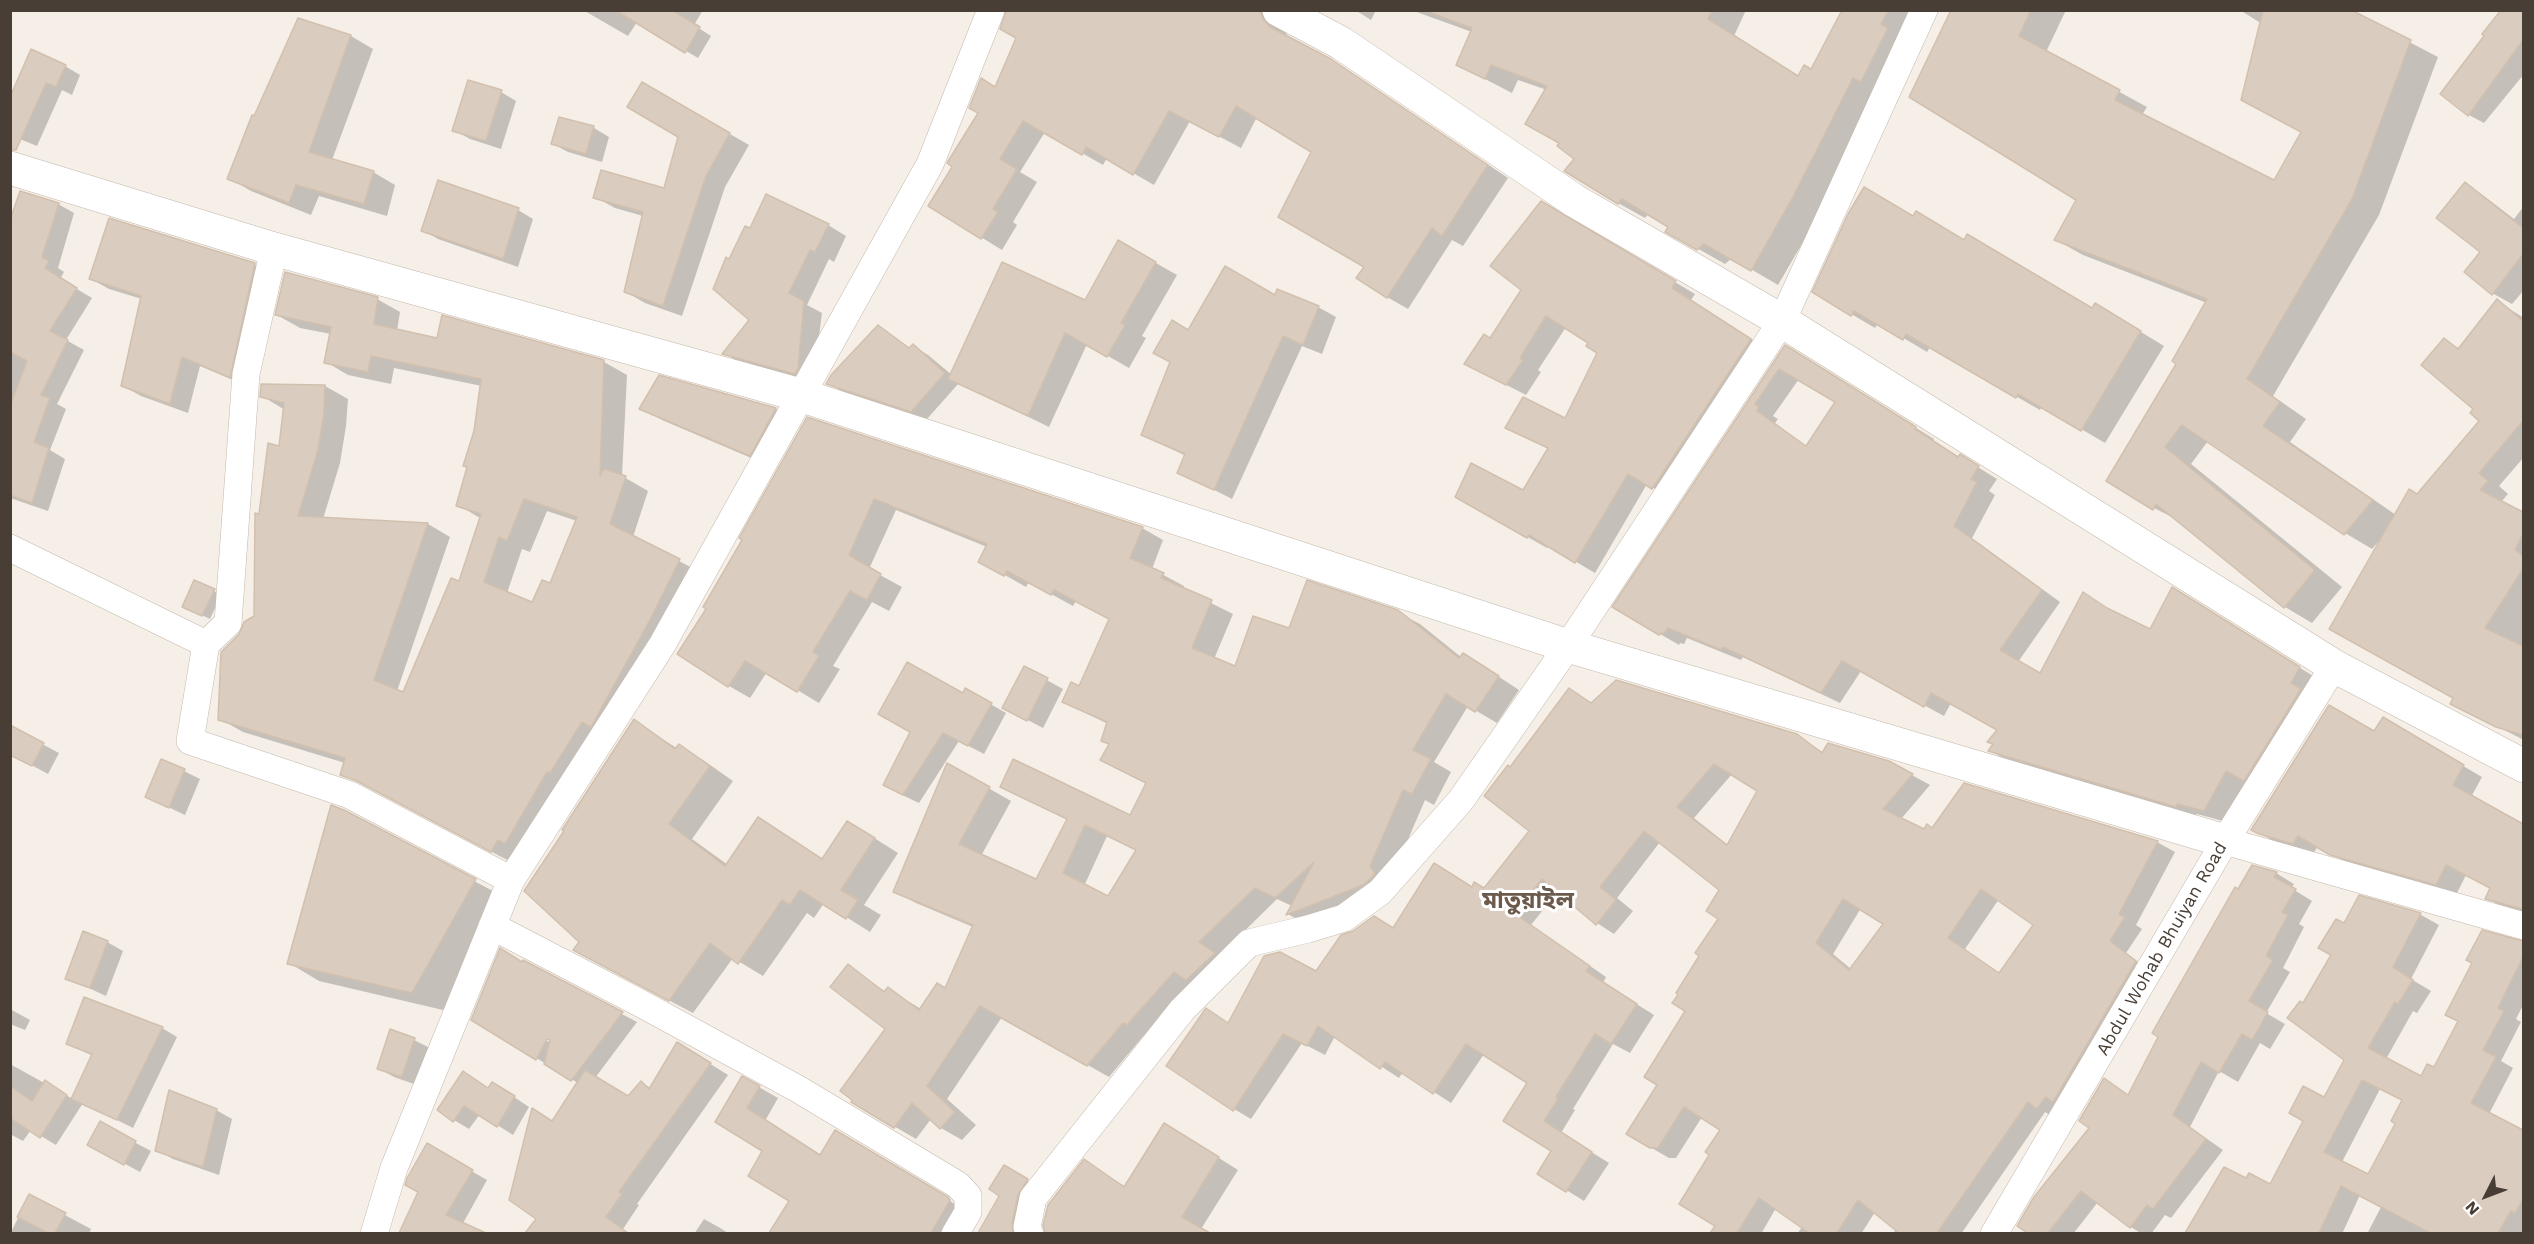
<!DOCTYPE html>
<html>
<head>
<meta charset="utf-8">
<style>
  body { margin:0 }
  #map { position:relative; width:2534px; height:1244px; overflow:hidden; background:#f5efe7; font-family:"Work Sans",sans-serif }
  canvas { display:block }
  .frame { position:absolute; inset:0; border:12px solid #483e35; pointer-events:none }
  .north { position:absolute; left:2456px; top:1166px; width:60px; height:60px; -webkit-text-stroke:4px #fff; paint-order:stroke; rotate:228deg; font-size:16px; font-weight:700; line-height:24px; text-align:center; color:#483e35 }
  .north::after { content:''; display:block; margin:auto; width:21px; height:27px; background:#483e35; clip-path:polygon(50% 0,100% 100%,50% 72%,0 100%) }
</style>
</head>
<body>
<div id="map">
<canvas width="2534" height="1244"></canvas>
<div class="frame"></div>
<div class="north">N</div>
</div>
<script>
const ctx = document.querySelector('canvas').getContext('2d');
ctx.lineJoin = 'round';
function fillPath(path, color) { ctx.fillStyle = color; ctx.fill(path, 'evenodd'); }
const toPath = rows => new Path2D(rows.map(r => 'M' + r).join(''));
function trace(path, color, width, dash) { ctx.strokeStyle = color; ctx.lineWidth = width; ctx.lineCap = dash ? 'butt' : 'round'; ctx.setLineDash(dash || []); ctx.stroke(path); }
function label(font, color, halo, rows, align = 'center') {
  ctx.font = font + ' "Work Sans","Noto Sans Bengali",sans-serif'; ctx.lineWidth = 6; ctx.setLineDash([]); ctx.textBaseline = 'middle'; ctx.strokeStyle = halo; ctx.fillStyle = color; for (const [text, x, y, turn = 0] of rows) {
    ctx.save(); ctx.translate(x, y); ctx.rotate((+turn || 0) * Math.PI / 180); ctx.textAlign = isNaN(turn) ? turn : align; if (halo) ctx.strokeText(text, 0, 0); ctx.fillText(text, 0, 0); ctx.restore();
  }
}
fillPath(toPath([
  [583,10,703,10,694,25,711,36,698,58,637,22,628,36],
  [1007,10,1271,10,1289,38,1352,73,1508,178,1463,246,1452,240,1408,309,1387,297,1366,266,1313,151,1257,117,1241,148,1190,121,1154,185,1107,158,1103,165,1045,132,1020,172,1037,182,1013,222,1017,225,1002,250,930,206,996,88,1018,38],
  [1355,10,1376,10,1371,20],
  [1411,10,1746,10,1734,36,1799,77,1812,71,1843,10,1924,10,1821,211,1778,285,1732,258,1725,264,1667,231,1670,226,1649,213,1645,218,1618,203,1561,143,1547,90,1518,80,1512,93,1458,65,1472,32],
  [1953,10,2066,10,2046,52,2147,107,2142,115,2275,182,2303,133,2262,24,2240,10,2348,10,2438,57,2379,215,2273,396,2306,419,2290,442,2396,515,2418,496,2481,421,2445,340,2460,349,2497,301,2524,318,2524,457,2499,486,2508,494,2501,502,2524,514,2524,740,2452,704,2455,697,2378,542,2372,549,2345,533,2208,441,2191,464,2342,587,2312,623,2285,607,2182,522,2154,508,2178,363,2207,303,2083,255,2056,240,2078,199],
  [2503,10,2524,10,2524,74,2484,123,2469,115],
  [298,20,351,36,373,49,332,160,373,172,395,185,387,216,319,196,311,215,251,191,229,178],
  [65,66,80,75,72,95,62,90,37,146,10,135,10,100],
  [643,84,749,145,725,187,682,316,645,303,626,292,643,216,615,208,595,197,665,190,680,136],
  [501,92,516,101,501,149,470,139,454,130],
  [560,118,594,128,609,137,602,162,568,152,553,144],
  [2465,184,2484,196,2514,219,2524,206,2524,290,2512,304,2492,293],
  [1541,203,1695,294,1691,300,1770,351,1672,499,1647,484,1595,573,1549,546,1547,548,1457,497,1524,492,1549,449,1507,428,1566,420,1599,352,1590,343,1566,327,1538,370,1541,372,1526,395,1485,374,1491,340,1523,290],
  [58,204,74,213,58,268,64,272,60,279,92,298,66,340,84,350,57,404,66,409,50,450,65,459,48,511,10,498,10,225],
  [518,210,533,219,518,267,438,239,423,230],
  [1914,218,1964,241,2092,309,2118,318,2164,346,2105,443,2042,406,2040,410,1930,347,1927,352,1878,323,1875,328,1814,292],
  [828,225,846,236,834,262,829,259,807,305,822,313,813,383,742,364,724,353,751,320,751,230],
  [1119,242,1177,275,1142,336,1146,338,1129,368,1087,344,1049,427,959,383,927,419,843,392,828,383,878,327,911,349,913,346,928,355,952,375,1085,302],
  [254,264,272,274,248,386,200,366,188,413,141,396,123,386,142,299,109,289,91,279],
  [377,299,400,312,397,331,438,340,604,362,627,375,622,476,648,491,633,537,702,573,515,864,342,774,345,763,243,732,220,719,255,617,260,515,280,448,285,410,262,396,262,385,325,386,348,399,346,426,340,463,323,519,428,524,450,537,397,691,404,694,460,583,480,518,458,505,469,467,482,386,394,368,391,384,348,375,326,362,331,334,300,328,277,315],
  [547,511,577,521,551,585,533,604,507,593,522,549,530,552],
  [1318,307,1336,317,1322,354,1302,346,1232,499,1179,472,1186,456,1143,435,1189,332],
  [1786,347,1934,439,1933,441,1959,458,1960,456,1997,479,1989,491,1995,495,1972,538,2060,602,2018,662,2040,675,2083,594,2150,632,2191,600,2318,679,2264,791,2246,781,2223,821,2197,814,2195,817,2009,761,1990,751,2000,730,1951,703,1944,716,1861,671,1840,703,1743,657,1741,660,1687,638,1684,644,1680,643,1679,645,1614,607],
  [1799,379,1837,401,1807,447,1775,423,1778,419,1773,416],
  [660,377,776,409,795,421,770,466,662,420,642,408],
  [808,419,1142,528,1163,540,1152,569,1184,586,1183,589,1233,614,1214,659,1236,668,1290,630,1397,612,1420,624,1461,657,1484,667,1519,690,1497,723,1468,706,1434,762,1451,772,1434,805,1425,800,1391,879,1309,926,1288,914,1292,906,1277,899,1219,956,1149,1036,1145,1034,1109,1077,1002,1017,947,1099,976,1125,962,1140,941,1128,931,1119,916,1139,853,1102,887,1028,848,966,886,992,888,989,921,1009,946,990,973,927,916,903,895,891,948,765,1011,801,981,856,1037,881,1068,820,1002,786,1131,816,1147,784,1110,744,1108,724,1064,702,1080,688,1110,619,1076,601,1073,606,1029,582,1026,587,980,561,987,547,896,510,869,569,902,587,889,611,872,602,833,666,840,669,819,703,767,672,750,698,729,686,708,608],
  [1107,836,1138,851,1108,898,1085,884],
  [214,591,221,595,210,619,191,610],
  [1025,668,1063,689,1043,728,1020,716],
  [966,690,1006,713,984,754,959,741,919,803,900,794,912,732,963,695],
  [1570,690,1593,704,1796,735,1824,753,1888,762,1930,785,1901,819,1925,831,2157,842,2175,852,2136,925,2142,929,2126,953,2153,973,2055,1118,2045,1112,1961,1234,1893,1234,1896,1229,1875,1212,1861,1234,1797,1234,1802,1227,1776,1208,1761,1234,1712,1234,1717,1226,1711,1155,1722,1130,1702,1117,1676,1158,1669,1158,1650,1147,1659,1085,1687,1011,1701,955,1720,918,1721,890,1660,842,1617,898,1633,911,1614,934,1597,923,1558,891,1531,925,1606,977,1603,983,1654,1015,1630,1053,1613,1044,1573,1109,1575,1110,1561,1133,1609,1163,1584,1201,1539,1173,1553,1151,1529,1082,1484,1054,1451,1103,1403,1072,1399,1078,1335,1036,1325,1055,1302,1043,1251,1119,1234,1109,1229,1024,1394,929,1473,888,1485,890,1531,831,1511,768],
  [1732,774,1759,791,1728,845,1694,818],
  [1999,899,2035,925,2000,974,1965,949],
  [1861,908,1885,923,1851,969,1833,954],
  [2383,719,2482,777,2471,797,2520,824,2524,818,2524,915,2506,909,2487,898,2492,889,2466,875,2456,895,2351,865,2318,846,2313,854,2280,845,2253,829,2375,733],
  [635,721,678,749,680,746,703,760,733,781,692,839,728,865,758,819,823,860,871,836,898,853,864,905,881,915,870,932,824,903,814,918,807,913,763,976,733,958,693,1013,598,963,581,941],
  [10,727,59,753,48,774,13,755],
  [184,771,200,779,185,815,147,797],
  [343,811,506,898,443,1010,319,981,289,963],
  [2253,867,2276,873,2294,884,2291,888,2312,901,2299,924,2304,927,2283,968,2290,972,2266,1013,2285,1024,2270,1049,2260,1043,2238,1082,2219,1071,2190,1127,2223,1150,2171,1218,2165,1215,2151,1234,2142,1234,2131,1227,2098,1202,2073,1234,2029,1234,2019,1225,2122,1091,2129,1096],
  [2360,897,2421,915,2439,925,2411,979,2431,991,2417,1013,2413,1011,2386,1059,2421,1078,2434,1069,2520,943,2524,942,2524,1003,2516,1019,2521,1022,2501,1061,2513,1068,2489,1114,2524,1132,2524,1234,2367,1234,2381,1207,2360,1195,2342,1234,2187,1234,2224,1169,2247,1180,2271,1186,2325,1099,2346,1059,2304,1005,2333,955],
  [2380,1089,2403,1100,2397,1123,2369,1176,2342,1162],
  [107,942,123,951,106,996,67,978],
  [523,962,637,1022,595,1078,628,1098,642,1083,651,1088,696,1055,728,1075,637,1204,639,1205,623,1229,629,1234,527,1234,538,1219,553,1122,578,1083,473,1020],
  [540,1037,551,1039,551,1043],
  [10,1009,30,1020,25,1030,10,1024],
  [162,1028,177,1037,133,1128,83,1103,56,1145,31,1130,23,1141,10,1134,10,1064,73,1099,93,1056,68,1044],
  [414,1040,430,1048,417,1085,394,1077,378,1068],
  [464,1073,489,1089,508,1093,529,1107,513,1135,480,1114,469,1129,454,1120],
  [743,1078,778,1098,765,1121,821,1156,854,1142,968,1212,956,1234,771,1234,791,1200,764,1151,717,1122],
  [216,1110,232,1119,219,1175,173,1159,157,1150],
  [100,1124,151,1151,140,1172,105,1153],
  [1184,1136,1238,1170,1201,1229,1208,1234,1046,1234,1045,1225,1085,1161,1126,1187],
  [428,1146,487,1180,462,1225,472,1230,470,1234,401,1234,420,1192],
  [1013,1172,1046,1192,1031,1234,980,1234],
  [29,1196,91,1229,89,1234,10,1234],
  [704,1219,722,1229,729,1234,694,1234]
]), '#0003');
const building = toPath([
  [615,10,672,10,700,27,685,53,615,10],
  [1006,10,1260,10,1263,19,1270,27,1331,59,1488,165,1442,236,1432,228,1387,298,1356,278,1364,267,1278,217,1311,152,1236,106,1219,137,1169,111,1133,175,1086,147,1082,155,1023,121,1000,159,1017,169,993,209,998,212,981,239,928,206,952,167,947,163,978,113,969,108,981,78,995,87,1016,38,1000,29,1006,10],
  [1432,10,1712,10,1708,19,1798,76,1804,65,1811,69,1842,10,1889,10,1881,24,1888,28,1861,82,1853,78,1794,195,1751,271,1704,244,1697,250,1665,232,1668,227,1622,199,1618,204,1564,171,1574,159,1557,146,1559,143,1525,124,1547,86,1491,65,1485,79,1456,65,1472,28,1431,13,1432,10],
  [1951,10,2031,10,2019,36,2120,90,2115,100,2274,180,2301,132,2241,100,2263,10,2351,10,2411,40,2352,199,2247,379,2280,402,2263,426,2373,500,2344,535,2182,425,2165,447,2315,570,2284,608,2156,504,2153,510,2106,481,2176,364,2172,361,2207,299,2054,240,2076,200,1909,97,1951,10],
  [2501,10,2523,10,2523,40,2468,116,2440,94,2484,36,2482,34,2501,10],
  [298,18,351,35,309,152,374,171,364,204,296,185,289,203,227,179,252,115,254,116,298,18],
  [31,49,66,65,56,87,46,83,16,150,10,150,10,97,31,49],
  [468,80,502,90,486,141,452,131,468,80],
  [642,82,730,133,706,176,663,306,624,292,643,212,593,198,601,170,664,188,678,137,627,107,642,82],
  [559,117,594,126,586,154,551,144,559,117],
  [438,180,519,208,503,259,421,231,438,180],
  [2465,182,2523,228,2523,254,2492,295,2464,272,2480,252,2436,218,2465,182],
  [1864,187,1913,216,1916,211,1964,240,1967,234,2092,308,2095,303,2141,331,2081,431,2018,394,2016,398,1906,334,1903,340,1854,311,1851,316,1812,292,1848,214,1864,187],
  [20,191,59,203,42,257,49,261,45,268,77,288,50,331,68,340,41,395,50,398,34,442,49,448,32,503,10,495,10,406,27,361,10,352,10,220,20,191],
  [766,194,829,224,815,252,810,250,789,293,804,301,798,369,795,374,722,354,749,320,713,289,726,257,729,259,745,226,750,228,766,194],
  [1541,201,1676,281,1672,288,1751,339,1652,489,1628,474,1575,563,1529,535,1527,538,1455,497,1471,463,1523,490,1548,448,1505,428,1523,397,1565,418,1597,353,1586,346,1588,343,1546,316,1520,358,1523,360,1506,385,1464,364,1484,334,1490,338,1521,290,1490,266,1541,201],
  [109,218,255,263,230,378,182,357,170,404,121,386,141,296,89,279,109,218],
  [1118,240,1156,262,1121,323,1125,325,1107,357,1065,333,1028,416,948,379,1002,262,1085,300,1118,240],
  [1225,266,1275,295,1277,289,1319,306,1303,345,1283,336,1214,490,1177,473,1185,454,1141,435,1170,362,1153,353,1172,320,1188,330,1225,266],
  [285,272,378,297,374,324,437,338,442,315,604,360,600,476,604,469,626,476,610,524,680,559,652,616,591,727,582,722,550,773,547,772,505,844,498,840,491,852,357,781,340,775,345,758,218,720,221,652,239,634,244,622,254,616,255,513,259,514,268,443,279,446,284,403,260,397,261,384,325,385,324,413,318,450,298,516,428,523,374,680,403,692,451,578,459,581,481,514,456,506,467,467,463,466,474,431,481,379,371,356,368,372,324,363,331,327,275,315,285,272],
  [524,499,577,517,550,583,542,580,532,602,484,582,499,537,507,541,524,499],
  [2497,299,2523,321,2523,421,2479,473,2488,481,2480,490,2523,512,2523,534,2515,550,2523,556,2523,569,2485,628,2523,646,2523,735,2496,727,2450,704,2453,698,2329,629,2409,489,2417,494,2479,421,2470,413,2473,409,2421,365,2444,338,2458,349,2497,299],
  [878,325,909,348,913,344,945,373,911,412,826,384,831,375,878,325],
  [1785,345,1916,427,1915,429,1958,457,1960,454,1979,466,1971,479,1977,482,1954,526,2042,590,2000,650,2040,673,2083,592,2107,608,2150,629,2172,587,2300,667,2291,683,2301,689,2244,781,2226,771,2204,811,2177,804,2176,807,1988,751,1993,744,1987,742,1997,730,1931,693,1924,707,1842,661,1821,693,1723,647,1721,650,1668,628,1664,634,1661,633,1659,635,1612,607,1785,345],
  [1779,369,1835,402,1806,446,1757,411,1759,407,1755,404,1779,369],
  [659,375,776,408,750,456,639,409,659,375],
  [807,417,1143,527,1130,558,1164,573,1161,578,1212,600,1192,648,1235,666,1253,616,1289,628,1307,580,1398,610,1459,658,1463,653,1499,676,1475,712,1446,694,1413,750,1431,759,1412,794,1403,790,1370,866,1375,874,1369,880,1363,885,1286,915,1314,862,1275,898,1255,888,1199,942,1215,953,1186,980,1174,972,1127,1025,1123,1023,1087,1066,980,1006,927,1086,955,1112,940,1129,912,1103,894,1128,851,1102,852,1100,840,1091,885,1029,830,987,848,964,884,992,888,987,919,1010,937,983,945,988,973,925,893,892,947,763,990,787,959,844,1036,879,1067,819,1000,787,1013,759,1130,815,1146,783,1100,760,1109,744,1101,741,1107,722,1062,702,1071,682,1079,686,1109,619,1054,590,1051,595,1007,571,1004,576,978,562,987,544,874,499,849,555,881,574,867,600,850,591,813,652,819,656,797,692,745,661,728,687,677,654,706,609,703,607,742,540,739,538,807,417],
  [1085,825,1136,850,1108,896,1063,873,1085,825],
  [194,580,215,589,202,616,182,607,194,580],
  [907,662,963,693,965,688,992,703,968,746,943,733,903,795,883,785,910,732,878,714,907,662],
  [1024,666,1048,678,1027,721,1002,708,1024,666],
  [1616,680,1797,734,1822,753,1828,743,1889,761,1913,774,1883,809,1924,829,1927,824,1932,828,1964,783,2158,841,2119,914,2125,917,2110,941,2136,961,2053,1102,2046,1097,2037,1109,2028,1102,1937,1233,1899,1233,1858,1200,1837,1233,1809,1233,1759,1198,1737,1233,1710,1233,1715,1226,1679,1204,1709,1155,1705,1152,1720,1130,1684,1107,1658,1148,1650,1148,1626,1134,1657,1085,1644,1077,1685,1011,1672,1003,1678,995,1676,993,1699,956,1695,953,1718,919,1706,911,1719,890,1644,831,1600,887,1616,900,1596,925,1542,879,1515,914,1590,966,1586,971,1637,1004,1611,1044,1595,1034,1556,1097,1558,1099,1544,1121,1592,1152,1566,1192,1537,1174,1551,1151,1503,1121,1527,1083,1466,1044,1433,1094,1385,1062,1380,1069,1318,1026,1307,1046,1283,1034,1233,1111,1166,1066,1206,1008,1228,1023,1264,956,1280,952,1316,971,1341,935,1353,931,1374,916,1393,928,1434,863,1472,887,1474,882,1484,888,1529,831,1484,796,1508,765,1510,767,1569,688,1591,703,1616,680],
  [1714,764,1757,791,1727,845,1677,807,1714,764],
  [1981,889,2033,925,1999,973,1948,938,1981,889],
  [1843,899,1883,924,1849,970,1816,943,1843,899],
  [2329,705,2374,731,2383,717,2464,765,2453,785,2523,824,2523,909,2485,899,2490,888,2446,865,2436,885,2330,855,2298,836,2293,844,2259,834,2251,830,2329,705],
  [634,719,675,749,679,744,710,766,669,824,725,866,758,817,822,859,847,821,875,838,841,890,858,900,846,919,800,890,790,905,782,900,738,964,710,943,669,1001,573,950,579,942,524,891,564,831,562,830,634,719],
  [10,725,44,743,32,766,10,755,10,725],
  [161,759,185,769,169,808,145,797,161,759],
  [331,805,344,810,476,879,412,993,287,964,331,805],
  [2252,865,2277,872,2274,877,2296,889,2282,912,2288,915,2266,956,2273,960,2249,1001,2268,1012,2252,1040,2242,1034,2219,1073,2201,1062,2173,1115,2206,1139,2153,1209,2147,1205,2130,1228,2081,1191,2048,1233,2027,1233,2017,1226,2034,1197,2089,1128,2079,1121,2104,1078,2128,1095,2158,1037,2152,1033,2235,887,2238,889,2252,865],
  [2359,895,2421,913,2393,967,2413,980,2398,1004,2395,1002,2368,1048,2421,1076,2427,1064,2434,1067,2458,1021,2445,1015,2472,963,2466,960,2482,930,2523,941,2523,957,2498,1008,2504,1011,2483,1050,2496,1057,2471,1103,2523,1130,2523,1199,2515,1213,2511,1211,2498,1233,2430,1233,2341,1186,2319,1233,2185,1233,2224,1167,2246,1178,2249,1173,2270,1184,2303,1121,2289,1113,2303,1086,2324,1097,2344,1060,2287,1018,2300,1001,2303,1003,2331,955,2318,948,2336,919,2344,923,2359,895],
  [2362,1080,2402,1100,2391,1121,2395,1124,2368,1174,2324,1152,2362,1080],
  [83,931,108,941,90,988,65,979,83,931],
  [500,948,522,962,523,960,623,1012,571,1081,544,1064,550,1040,547,1039,536,1060,471,1020,500,948],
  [84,997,163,1027,117,1120,71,1099,92,1054,66,1044,84,997],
  [390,1029,415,1038,402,1077,377,1069,390,1029],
  [677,1042,711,1063,619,1192,622,1194,606,1217,628,1233,525,1233,536,1219,509,1200,532,1108,552,1121,585,1070,628,1096,641,1081,649,1089,677,1042],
  [463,1071,488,1088,492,1082,515,1096,497,1127,464,1106,453,1122,437,1110,463,1071],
  [742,1076,760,1086,747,1108,820,1155,835,1130,948,1197,950,1200,931,1233,769,1233,789,1201,748,1176,762,1151,715,1122,742,1076],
  [45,1080,67,1095,40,1138,10,1118,10,1086,32,1101,45,1080],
  [169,1090,217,1109,203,1167,155,1151,169,1090],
  [100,1121,136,1141,124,1165,87,1145,100,1121],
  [1164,1123,1219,1157,1182,1217,1210,1233,1045,1233,1043,1225,1048,1205,1084,1159,1124,1187,1164,1123],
  [427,1143,473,1170,446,1215,486,1233,399,1233,418,1192,405,1185,407,1178,427,1143],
  [1004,1165,1028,1179,1018,1195,1012,1224,1013,1233,978,1233,999,1196,989,1189,1004,1165],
  [29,1194,66,1213,55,1233,48,1233,17,1217,29,1194]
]);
fillPath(building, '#daccbf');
trace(building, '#d2c0ae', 1.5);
const minor = toPath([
  [10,548,206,644,190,741,350,795,511,880],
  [206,644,228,623,246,374,274,249],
  [2225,841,2524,926],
  [492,926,640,1003,798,1089,958,1185,968,1196,968,1212,955,1234],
  [374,1234,394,1168,511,880,662,645,930,164,991,10],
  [1030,1234,1027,1227,1033,1198,1182,1010,1249,943,1308,929,1344,918,1380,892,1461,800,1568,646,1782,321,1924,10],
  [1994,1234,2225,841,2334,666]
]);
const tertiary = toPath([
  [1279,10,1341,43,1575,201,1782,321,2334,666,2524,766],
  [10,168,274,249,800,395,1568,646,2225,841]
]);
trace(minor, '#c4b8ac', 28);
trace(tertiary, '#c4b8ac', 34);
trace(minor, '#fff', 27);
trace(tertiary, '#fff', 33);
label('18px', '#483e35', '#fff', [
  ["Abdul Wohab Bhuiyan Road",2162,949,-60]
]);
label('bold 24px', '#6c5b4c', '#fff', [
  ["মাতুয়াইল",1528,901]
]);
</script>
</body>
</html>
